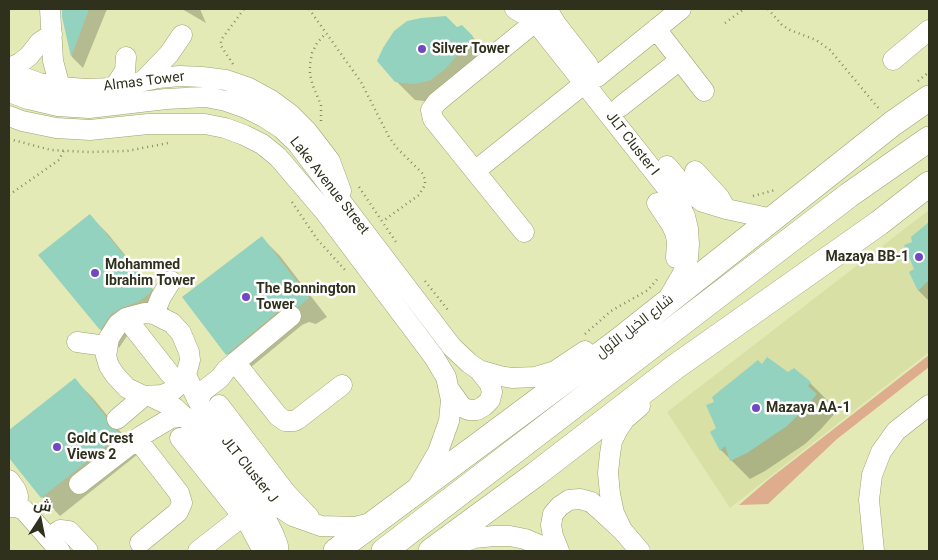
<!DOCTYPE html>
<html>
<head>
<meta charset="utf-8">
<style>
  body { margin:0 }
  #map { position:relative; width:938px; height:560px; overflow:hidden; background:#e3eab6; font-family:Roboto,Cairo,sans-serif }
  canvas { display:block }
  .frame { position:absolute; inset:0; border:10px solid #2f311d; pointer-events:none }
  .north { position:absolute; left:15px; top:495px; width:50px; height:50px; -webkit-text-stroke:4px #fff; paint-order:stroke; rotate:11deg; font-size:14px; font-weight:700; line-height:20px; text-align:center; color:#2f311d }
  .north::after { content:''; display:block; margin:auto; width:18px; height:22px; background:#2f311d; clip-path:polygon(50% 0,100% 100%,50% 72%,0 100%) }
</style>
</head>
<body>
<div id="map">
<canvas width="938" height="560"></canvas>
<div class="frame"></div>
<div class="north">ش</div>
</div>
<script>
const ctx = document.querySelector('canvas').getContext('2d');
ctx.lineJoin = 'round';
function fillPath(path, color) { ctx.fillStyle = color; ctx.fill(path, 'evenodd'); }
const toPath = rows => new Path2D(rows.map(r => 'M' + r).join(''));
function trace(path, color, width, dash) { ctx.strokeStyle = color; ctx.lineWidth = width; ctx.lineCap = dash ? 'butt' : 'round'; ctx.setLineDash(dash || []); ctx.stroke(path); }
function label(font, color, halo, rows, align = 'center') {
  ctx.font = font + ' Roboto,Cairo,sans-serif'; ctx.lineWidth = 5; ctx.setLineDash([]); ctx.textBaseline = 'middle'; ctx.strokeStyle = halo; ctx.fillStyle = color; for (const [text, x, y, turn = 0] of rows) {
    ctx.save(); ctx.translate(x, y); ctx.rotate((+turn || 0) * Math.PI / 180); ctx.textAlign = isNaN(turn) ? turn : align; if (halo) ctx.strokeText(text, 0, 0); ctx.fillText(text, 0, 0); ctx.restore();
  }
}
fillPath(toPath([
  [929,210,929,352,730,508,667,412]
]), '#d8e0a5');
fillPath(toPath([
  [929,355,929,367,837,439,768,504,739,505,768,480]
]), '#dead8d');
fillPath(toPath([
  [63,9,107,9,83,68,72,57],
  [182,9,200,9,206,23],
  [462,26,490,55,433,102,415,100,396,81,457,28],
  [89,215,108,234,169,309,157,320,141,325,129,333,119,348,101,330,40,255],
  [929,224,929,301,919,291,910,273,916,269,912,237],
  [262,238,280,256,327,317,316,324,309,322,302,325,245,372,227,354],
  [763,366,810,383,828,401,826,404,835,413,821,429,805,444,765,471,750,479,721,450,712,432,717,429,716,403],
  [75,380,93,398,124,436,124,440,138,454,60,516,42,497,9,456,9,432]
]), '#0003');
fillPath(toPath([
  [62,9,89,9,71,57,62,17],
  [446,16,457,27,462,25,473,36,461,51,444,70,429,81,413,84,395,82,377,61,383,48,394,31,407,21,421,18],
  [90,214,152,289,150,293,138,302,123,307,111,314,100,330,38,255],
  [929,222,929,280,918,291,909,272,914,269,904,245,912,242,911,237],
  [262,236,309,298,298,307,289,304,283,307,226,355,182,297],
  [767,357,788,372,794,368,811,382,808,386,817,394,803,410,787,426,747,453,730,461,725,446,720,451,710,432,716,428,706,405,714,402,712,397,758,360,762,364],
  [75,378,106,417,108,426,117,431,120,435,41,498,9,458,9,430]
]), '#94d2c0');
const minor = toPath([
  [50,9,53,61,60,87],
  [515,9,529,17,542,30,678,202,685,216,688,229,689,244,688,258,683,273,668,299],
  [547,9,556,24,588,65],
  [656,29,704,91],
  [893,60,929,30],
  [9,68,20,63,29,56,40,42,52,34],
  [9,72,39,83,60,87,86,89,112,88,158,78,180,76,202,77,226,80,249,88,271,100,290,114,307,131,330,161,341,191],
  [597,77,681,9],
  [143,81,169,54,182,35],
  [112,88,117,83,125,71,126,57],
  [9,92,28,99,58,106,89,108,166,99,206,97,226,101,246,108,264,117,281,128,296,142,452,347,469,363,479,370,500,376,512,378,535,377,555,371,585,351],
  [620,107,680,60],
  [9,116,22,121,56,128,90,130,148,124,205,124,225,128,244,135,262,144,278,157,325,212,434,357,446,377,451,400,449,421,438,452,417,488],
  [667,166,689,192,703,202,726,209,773,219],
  [475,171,585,83],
  [695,171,719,197,726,209],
  [657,203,671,224,675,232,677,241,676,258],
  [524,232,433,119,431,110,437,102,546,13],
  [145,313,154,314,172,323,181,333,189,352,190,360,186,375,180,384,172,391,162,395,144,396,127,388,115,375,109,366,106,356,109,338,118,324,126,318,145,313],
  [154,314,161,297,171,281],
  [126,318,170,374],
  [77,342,106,346],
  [235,362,278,416,285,421,294,421,298,419,342,385],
  [186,375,198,401,207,417,273,503,293,516,321,526,355,527,371,523],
  [449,389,462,407,469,410,477,410,484,406,490,400,492,392,490,384,479,370],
  [152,397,175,408,194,426,263,513,274,535,278,546,278,551],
  [198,401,203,391,220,378,226,370,291,316],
  [219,405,287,494,309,517],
  [117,419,144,396],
  [180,438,248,523,263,551],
  [137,439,179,493,182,503,178,512,140,543],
  [9,480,16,490,18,496,17,507],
  [79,484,141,436,171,418,184,416],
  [9,507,17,507,24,510,60,551],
  [622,530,614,513,610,494,608,473,610,454,612,441,618,429,625,419,640,406],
  [49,538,60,530,69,531,88,551],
  [198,551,253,508],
  [445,551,455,545,474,538,494,536,510,536,525,539,539,545,550,551],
  [559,551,553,536,551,525,553,514,560,506,569,500,580,499,591,502,599,509,622,530,640,551],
  [874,551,869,500,872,475,881,452,896,431,929,405]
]);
const major = toPath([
  [336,551,617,342,892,124,929,98],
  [384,551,849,195,929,139],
  [431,551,536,474,675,367,879,223,929,184]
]);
trace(minor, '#9da372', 21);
trace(major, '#9da372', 26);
trace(toPath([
  [309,9,361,82,389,137,397,148,422,173,425,179,425,185,419,195,383,221],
  [768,9,782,25,790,30,816,40,830,50,880,110],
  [725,23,744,9],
  [233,64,221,46,221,40,244,9],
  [918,81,929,72],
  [321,121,321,105,313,86,310,75,310,64,312,53,317,43,326,33],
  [9,139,51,150,89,152,127,151,168,143],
  [359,187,398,245],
  [9,195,59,160,64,150],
  [753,196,775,190],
  [292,202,317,239,345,270],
  [425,281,448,310],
  [585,334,611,311,648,290,659,277]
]), '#868b67', 2.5, [1, 4]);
trace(minor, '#fff', 20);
trace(major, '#fff', 25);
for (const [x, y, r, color] of [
  [422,49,5,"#7048c1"],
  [919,257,5,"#7048c1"],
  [95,273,5,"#7048c1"],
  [246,297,5,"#7048c1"],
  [756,408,5,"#7048c1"],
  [57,447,5,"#7048c1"]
]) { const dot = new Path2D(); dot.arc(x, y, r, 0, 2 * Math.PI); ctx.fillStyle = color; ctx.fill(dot); trace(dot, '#fff', 2); }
label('bold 14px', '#2f311d', '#fff', [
  ["Silver Tower",432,49],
  ["Mazaya BB-1",909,257,"right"],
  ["Mohammed",105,265],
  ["Ibrahim Tower",105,281],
  ["The Bonnington",256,289],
  ["Tower",256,305],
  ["Mazaya AA-1",766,408],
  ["Gold Crest",67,439],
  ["Views 2",67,455]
], 'left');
label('14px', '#2f311d', '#fff', [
  ["Almas Tower",144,82,-7],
  ["JLT Cluster I",632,144,52],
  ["Lake Avenue Street",329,186,52],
  ["شارع الخيل الأول",635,327,-38],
  ["JLT Cluster J",249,470,51]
]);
</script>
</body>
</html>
